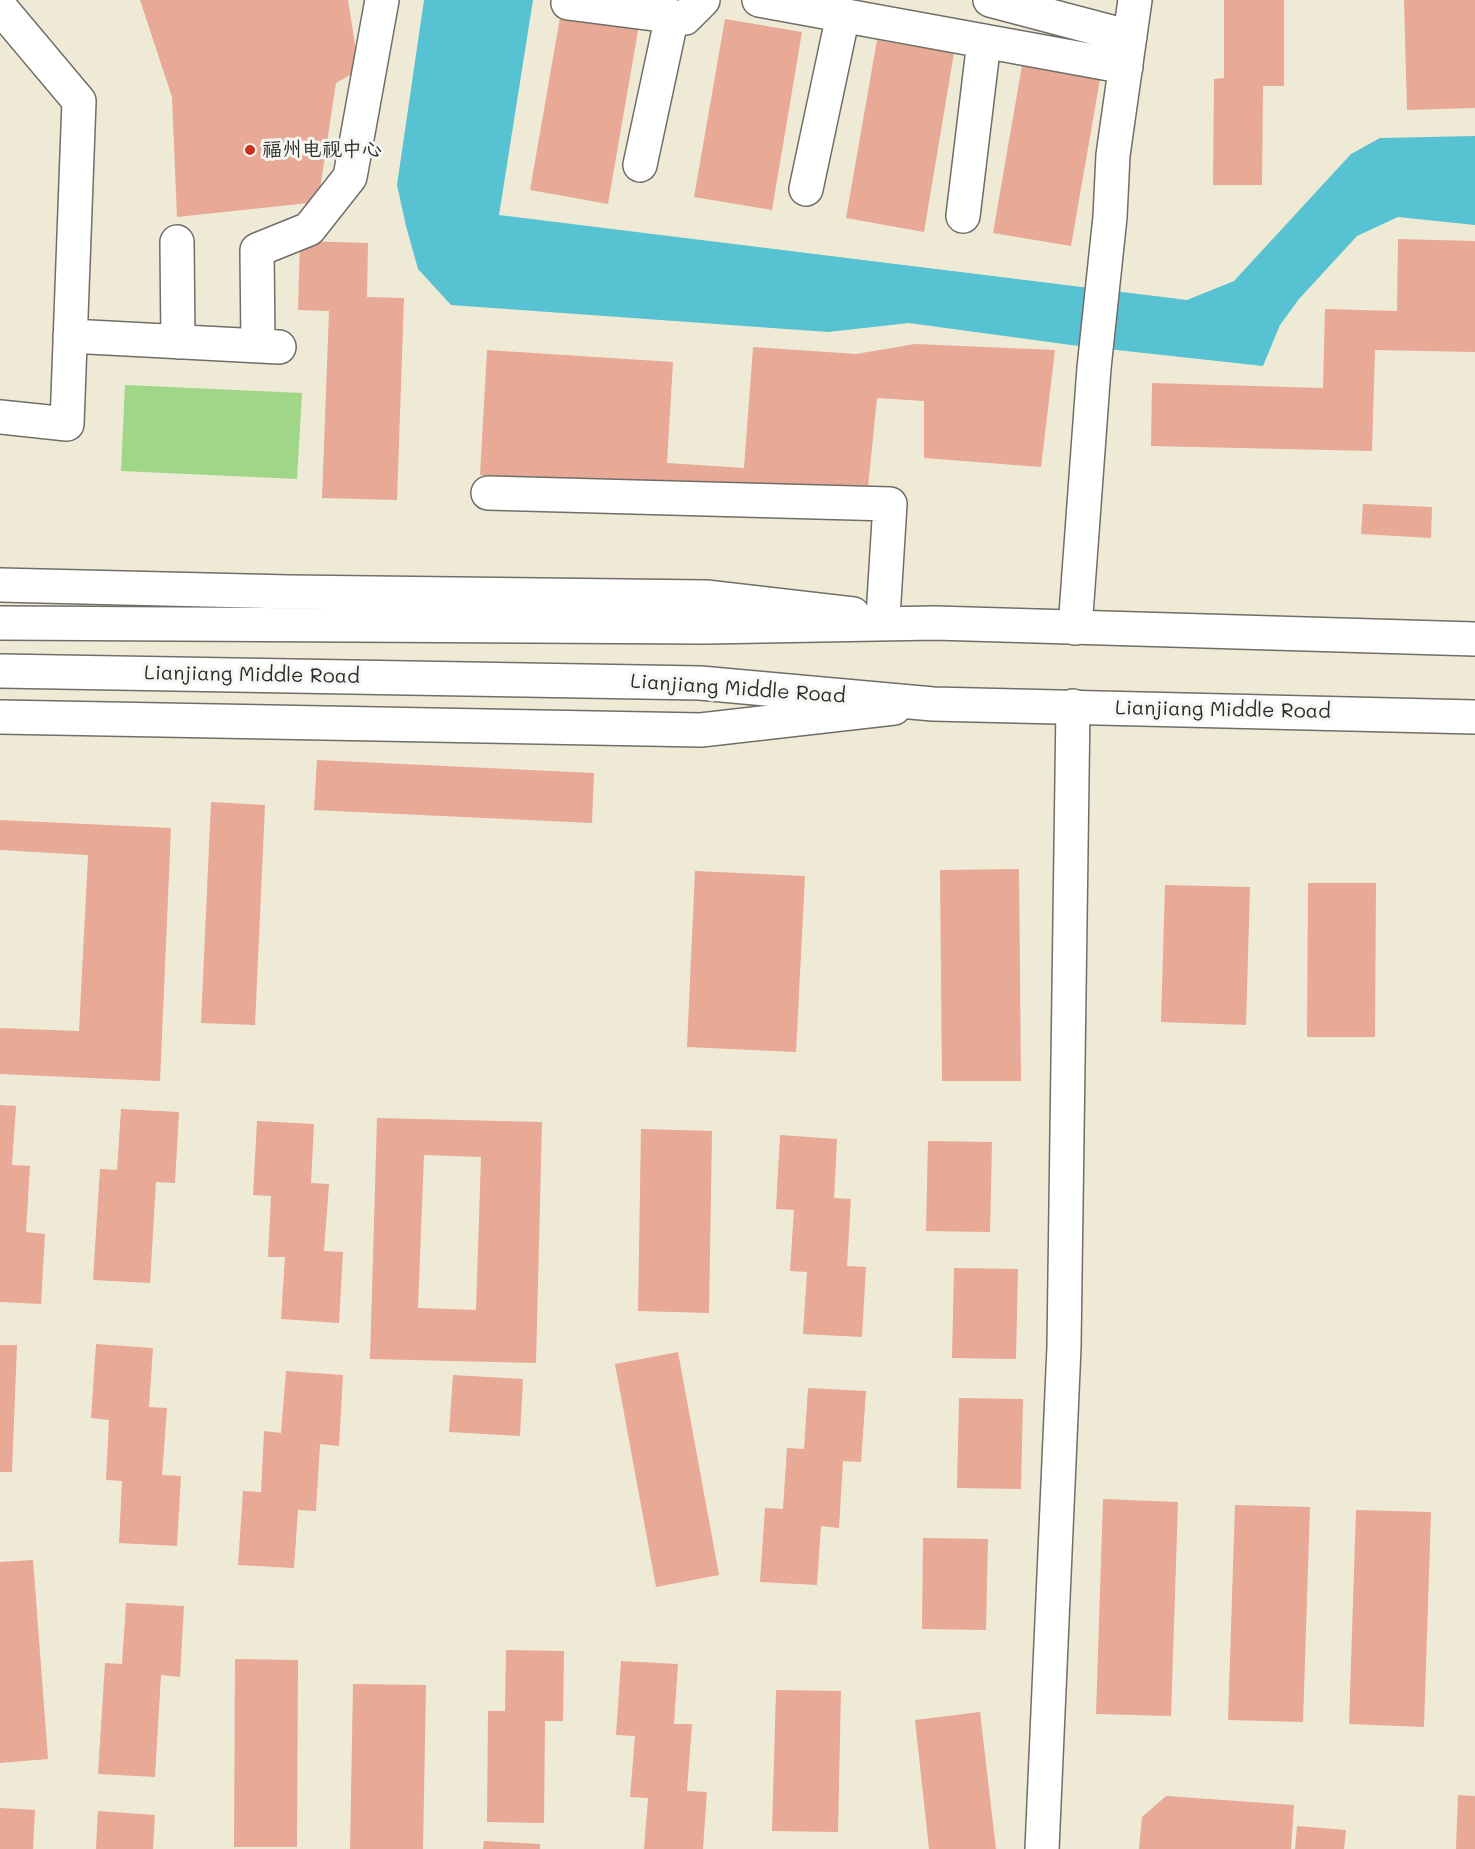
<!DOCTYPE html>
<html>
<head>
<meta charset="utf-8">
<style>
  body { margin:0 }
  canvas { display:block; background:#efead6 }
</style>
</head>
<body>
<canvas width="1475" height="1849"></canvas>
<script>
const ctx = document.querySelector('canvas').getContext('2d');
ctx.lineJoin = 'round';
function fillPath(path, color) { ctx.fillStyle = color; ctx.fill(path, 'evenodd'); }
const toPath = rows => new Path2D(rows.map(r => 'M' + r).join(''));
function trace(path, color, width, dash) { ctx.strokeStyle = color; ctx.lineWidth = width; ctx.lineCap = dash ? 'butt' : 'round'; ctx.setLineDash(dash || []); ctx.stroke(path); }
function label(font, color, halo, rows, align = 'center') {
  ctx.font = font + ' Mali,"LXGW WenKai TC",sans-serif'; ctx.lineWidth = 6; ctx.setLineDash([]); ctx.textBaseline = 'middle'; ctx.strokeStyle = halo; ctx.fillStyle = color; for (const [text, x, y, turn = 0] of rows) {
    ctx.save(); ctx.translate(x, y); ctx.rotate((+turn || 0) * Math.PI / 180); ctx.textAlign = isNaN(turn) ? turn : align; if (halo) ctx.strokeText(text, 0, 0); ctx.fillText(text, 0, 0); ctx.restore();
  }
}
fillPath(toPath([
  [125,385,302,393,297,479,121,471]
]), '#9fd688');
fillPath(toPath([
  [424,0,533,0,499,215,1187,300,1234,281,1351,154,1380,138,1475,136,1475,225,1398,217,1357,236,1299,299,1280,325,1263,366,1071,345,909,323,828,332,451,305,418,269,406,226,397,185]
]), '#57c2d1');
fillPath(toPath([
  [140,0,348,0,359,70,336,83,318,202,177,217,172,97],
  [1224,0,1284,0,1284,86,1263,86,1262,185,1213,185,1214,79,1224,78],
  [1404,0,1475,0,1475,108,1407,110],
  [561,12,639,25,608,204,530,190],
  [725,19,802,32,772,210,694,197],
  [877,40,954,53,924,232,846,218],
  [1024,54,1102,68,1071,246,993,233],
  [1398,239,1475,241,1475,352,1375,350,1372,451,1151,446,1152,383,1323,388,1325,309,1397,311],
  [300,241,368,243,367,297,404,298,397,500,322,498,329,311,298,310],
  [915,344,1055,350,1041,467,924,458,924,401,877,398,867,497,480,475,487,350,673,362,667,463,744,468,753,347,856,354],
  [1363,504,1432,507,1431,538,1361,534],
  [317,760,594,773,592,823,314,810],
  [211,802,265,805,255,1025,201,1023],
  [0,820,171,828,160,1081,0,1074,0,1028,79,1031,88,855,0,850],
  [1019,869,1021,1081,942,1081,940,870],
  [695,871,805,876,796,1052,687,1047],
  [1308,883,1376,883,1375,1037,1307,1037],
  [1165,885,1250,887,1246,1025,1161,1022],
  [0,1105,16,1106,12,1165,30,1166,26,1232,45,1234,41,1304,0,1302],
  [121,1109,179,1112,175,1183,156,1182,150,1283,93,1280,100,1169,117,1170],
  [377,1118,542,1122,536,1363,370,1359],
  [424,1155,481,1157,476,1310,418,1308],
  [257,1121,314,1124,311,1183,329,1184,324,1251,343,1252,339,1323,281,1319,285,1257,268,1257,271,1196,253,1195],
  [641,1129,712,1131,709,1313,638,1311],
  [780,1135,837,1139,834,1198,851,1199,847,1266,866,1267,862,1337,803,1334,807,1272,790,1271,794,1210,776,1209],
  [928,1141,992,1142,990,1232,926,1231],
  [954,1268,1018,1269,1016,1359,952,1358],
  [96,1344,153,1348,149,1407,167,1408,162,1475,181,1476,177,1546,119,1543,122,1481,106,1480,109,1420,91,1418],
  [0,1345,17,1345,12,1472,0,1472],
  [678,1352,719,1575,656,1587,615,1364],
  [286,1371,343,1375,339,1446,320,1444,316,1511,298,1510,294,1568,238,1565,243,1491,261,1492,264,1431,281,1433],
  [453,1375,523,1379,520,1436,449,1432],
  [808,1388,866,1391,861,1462,843,1461,839,1528,821,1526,817,1585,760,1582,765,1508,783,1509,787,1448,804,1449],
  [959,1398,1023,1399,1021,1489,957,1488],
  [1103,1499,1178,1502,1171,1716,1096,1714],
  [1235,1505,1310,1507,1303,1722,1228,1720],
  [1356,1510,1431,1512,1424,1727,1349,1724],
  [923,1538,988,1539,986,1630,922,1629],
  [33,1560,48,1759,0,1763,0,1562],
  [126,1603,184,1606,180,1677,161,1675,155,1777,98,1774,105,1663,122,1664],
  [506,1650,564,1651,563,1721,545,1721,544,1823,487,1822,488,1711,505,1711],
  [235,1659,298,1660,297,1847,234,1847],
  [621,1661,678,1664,674,1724,692,1724,687,1791,707,1792,703,1849,644,1849,648,1798,630,1797,635,1736,616,1735],
  [353,1684,426,1685,423,1849,350,1849],
  [776,1690,841,1691,838,1832,772,1831],
  [980,1712,996,1849,929,1849,915,1720],
  [1458,1795,1475,1796,1475,1849,1456,1849],
  [1166,1796,1294,1805,1291,1849,1139,1849,1142,1817],
  [0,1808,35,1810,33,1849,0,1849],
  [98,1811,155,1815,153,1849,96,1849],
  [1297,1826,1346,1830,1344,1849,1295,1849],
  [484,1841,540,1844,540,1849,483,1849]
]), '#e8a996');
const minor = toPath([
  [759,0,1126,67],
  [990,0,1130,37],
  [568,3,685,18,703,0],
  [0,7,79,101,67,424,0,417],
  [640,165,672,16],
  [806,189,843,15],
  [963,216,984,41],
  [177,242,178,342],
  [70,336,279,347],
  [258,346,257,250,309,229,350,177,382,0],
  [488,493,890,504,883,617],
  [1075,628,1094,368,1110,217,1113,155,1135,0],
  [1042,1849,1064,1347,1073,706]
]);
const major = toPath([
  [0,585,289,592,706,597,853,614],
  [0,717,701,730,894,708]
]);
const highway = toPath([
  [0,623,705,627,935,623,1475,639],
  [0,671,700,683,933,704,1475,717]
]);
trace(minor, '#706e67', 36);
trace(major, '#706e67', 36);
trace(highway, '#706e67', 36);
trace(minor, '#fff', 33);
trace(major, '#fff', 33);
trace(highway, '#fff', 33);
for (const [x, y, r, color] of [
  [250,150,6,"#c8321e"]
]) { const dot = new Path2D(); dot.arc(x, y, r, 0, 2 * Math.PI); ctx.fillStyle = color; ctx.fill(dot); trace(dot, '#f6f6f2', 2); }
label('20px', '#2b2b2b', '#f6f6f2', [
  ["福州电视中心",262,150]
], 'left');
label('20px', '#2b2b2b', '#f6f6f2', [
  ["Lianjiang Middle Road",252,675,1],
  ["Lianjiang Middle Road",738,689,4],
  ["Lianjiang Middle Road",1223,710,1]
]);
</script>
</body>
</html>
